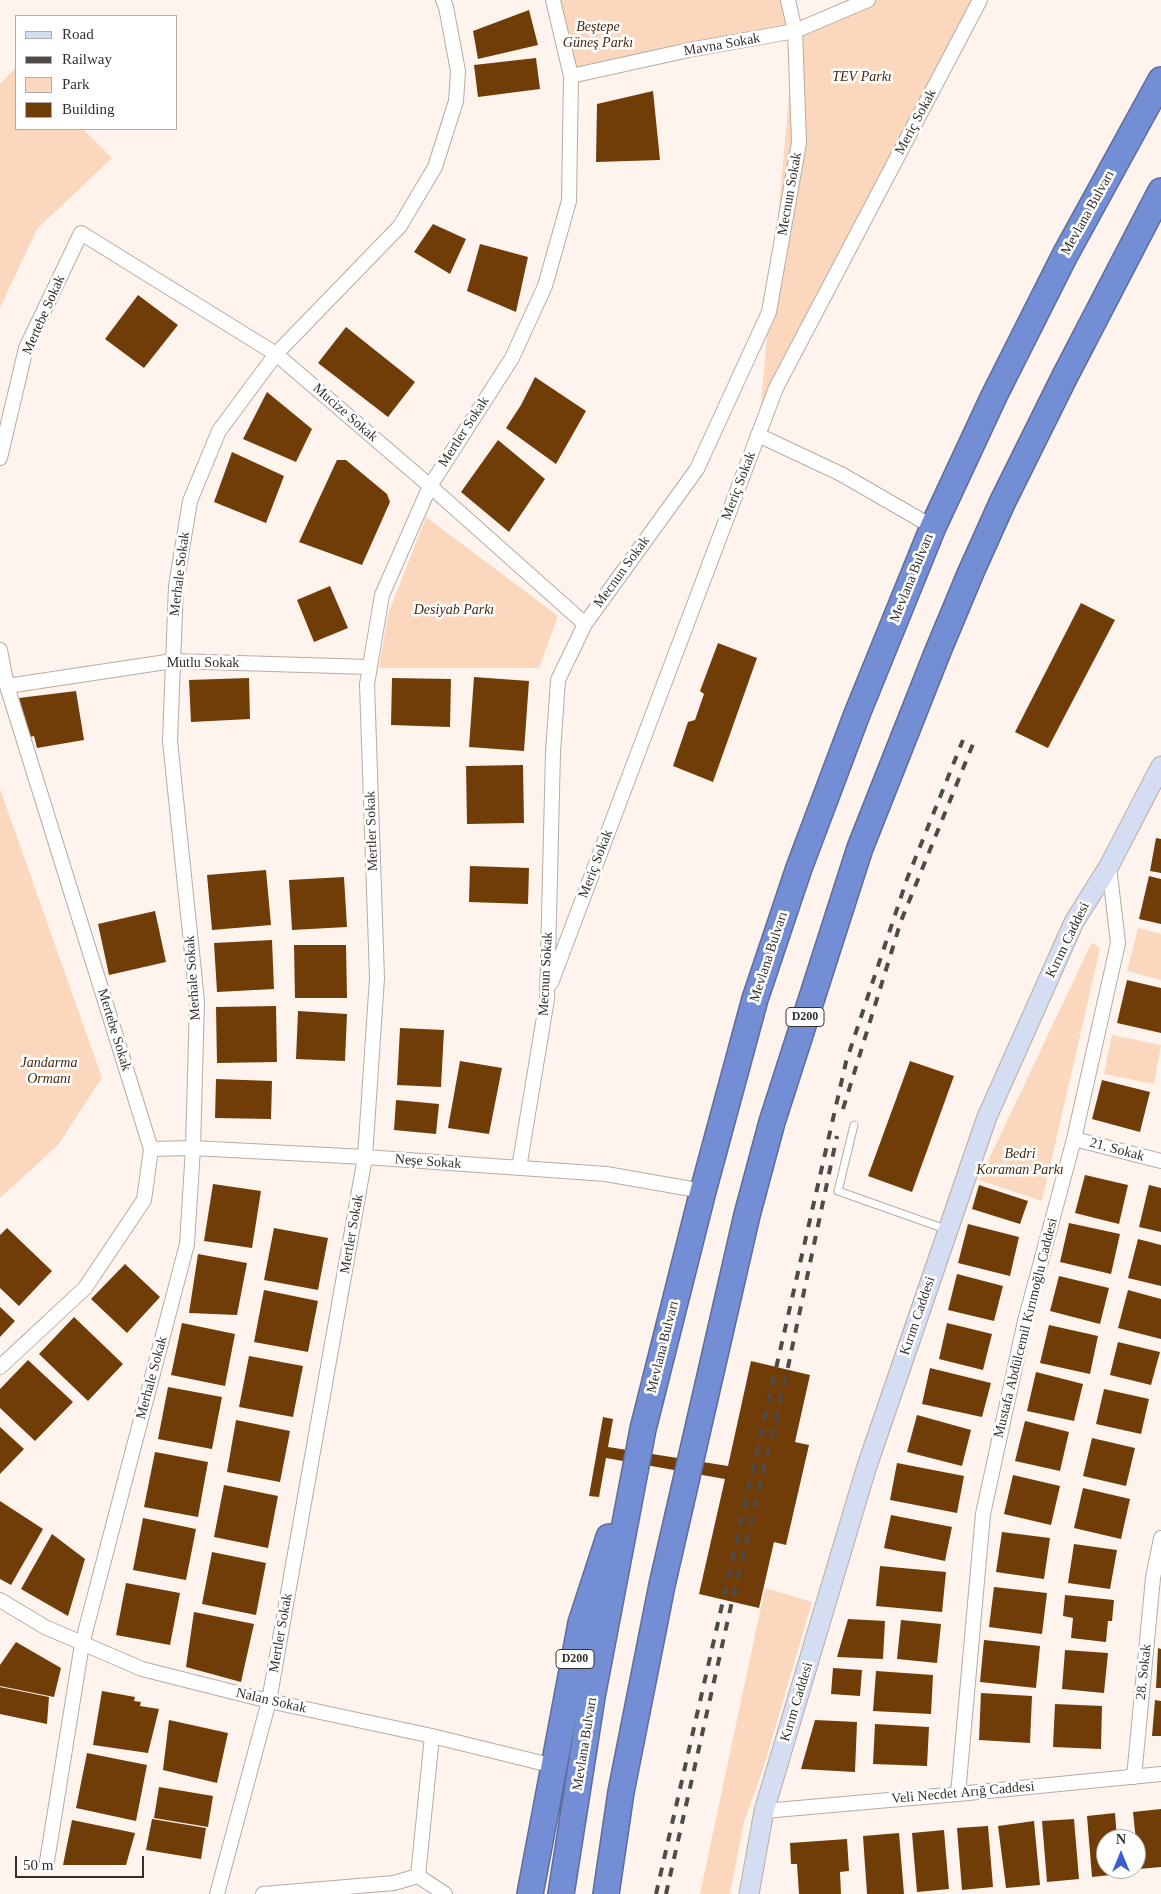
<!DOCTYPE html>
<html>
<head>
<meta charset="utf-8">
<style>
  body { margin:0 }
  #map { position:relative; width:1161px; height:1894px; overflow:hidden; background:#fef4ed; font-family:"Times New Roman",serif }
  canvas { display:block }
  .legend { position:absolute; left:15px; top:15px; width:162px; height:115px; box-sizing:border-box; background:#fff; border:1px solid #adacab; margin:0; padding:6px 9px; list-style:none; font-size:15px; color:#33302d }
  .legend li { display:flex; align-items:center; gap:10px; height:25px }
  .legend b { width:25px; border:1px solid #adacab }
  .north { position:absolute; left:1096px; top:1829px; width:50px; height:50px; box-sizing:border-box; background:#fff; border:1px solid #adacab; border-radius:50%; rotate:0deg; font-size:14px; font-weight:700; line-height:20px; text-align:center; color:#33302d }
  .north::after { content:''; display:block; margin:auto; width:18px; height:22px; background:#3e5dcf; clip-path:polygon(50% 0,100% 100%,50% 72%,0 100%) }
  .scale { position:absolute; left:15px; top:1856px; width:129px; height:22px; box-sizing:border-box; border:2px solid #33302d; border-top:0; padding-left:6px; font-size:15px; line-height:18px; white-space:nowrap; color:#33302d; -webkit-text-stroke:4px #fff; paint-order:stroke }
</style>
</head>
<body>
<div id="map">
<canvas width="1161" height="1894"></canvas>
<ul class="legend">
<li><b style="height:6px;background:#d5ddf3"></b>Road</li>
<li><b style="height:6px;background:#4f4b48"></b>Railway</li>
<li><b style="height:14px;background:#fbd8bd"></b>Park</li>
<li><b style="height:14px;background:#703d08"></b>Building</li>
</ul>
<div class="north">N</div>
<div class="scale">50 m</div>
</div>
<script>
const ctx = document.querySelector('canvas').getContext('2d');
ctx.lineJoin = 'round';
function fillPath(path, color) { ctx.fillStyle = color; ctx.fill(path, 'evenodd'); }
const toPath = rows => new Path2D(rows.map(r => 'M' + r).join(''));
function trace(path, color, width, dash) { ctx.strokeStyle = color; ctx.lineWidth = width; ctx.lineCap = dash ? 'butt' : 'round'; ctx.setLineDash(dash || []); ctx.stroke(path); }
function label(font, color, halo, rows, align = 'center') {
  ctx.font = font + ' "Times New Roman",serif'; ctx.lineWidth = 5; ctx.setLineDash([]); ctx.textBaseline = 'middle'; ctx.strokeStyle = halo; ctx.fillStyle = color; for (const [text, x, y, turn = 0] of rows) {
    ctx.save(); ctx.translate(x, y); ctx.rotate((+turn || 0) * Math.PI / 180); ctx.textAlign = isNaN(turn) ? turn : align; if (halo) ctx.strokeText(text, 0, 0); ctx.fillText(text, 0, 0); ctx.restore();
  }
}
fillPath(toPath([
  [552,0,785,0,795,31,859,0,981,0,758,435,795,32,571,76],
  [16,67,16,129,83,129,112,158,37,229,0,308,0,84],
  [426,517,558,616,539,668,379,668,388,614],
  [0,789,102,1078,58,1145,0,1198],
  [1138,928,1161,934,1161,980,1127,971],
  [1094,943,1100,949,1042,1201,979,1180,1091,944],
  [1112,1035,1161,1045,1154,1084,1104,1074],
  [765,1588,812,1602,764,1766,744,1822,730,1894,700,1894]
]), '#fbd8bd');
fillPath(toPath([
  [529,10,538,45,478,59,473,31],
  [536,58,540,89,478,97,474,65],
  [653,91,660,160,596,162,597,104],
  [433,224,466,239,450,274,414,252],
  [480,244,528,257,516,312,467,291],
  [138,295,178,325,144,368,105,339],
  [346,327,415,382,388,417,318,363],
  [535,377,586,411,556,464,506,428,521,405],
  [267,392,312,429,296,462,243,439],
  [498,440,545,479,509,532,461,492],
  [232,452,284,476,266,523,214,502],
  [337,460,346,460,387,494,390,502,362,565,299,542],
  [330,586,348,628,314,642,297,600],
  [1081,603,1115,620,1048,748,1015,732],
  [718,643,757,658,713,782,673,766,688,722,695,720,704,694,700,691],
  [474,677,529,681,524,751,469,747],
  [249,678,250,719,191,722,189,680],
  [392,678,451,679,450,727,391,725],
  [76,691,84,740,37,748,34,736,30,737,19,698],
  [523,765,524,823,467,824,466,766],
  [1156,838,1161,839,1161,873,1150,871],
  [470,866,529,868,528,904,469,902],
  [266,870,271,925,212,930,207,875],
  [1149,876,1161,879,1161,924,1139,919],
  [344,877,347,927,292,930,289,880],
  [155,911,166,962,109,975,98,924],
  [272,940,274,989,217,992,214,943],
  [294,945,346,945,347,998,295,998],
  [1127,980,1161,988,1161,1033,1117,1023],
  [276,1006,277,1062,217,1063,216,1007],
  [298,1011,347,1014,345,1061,296,1059],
  [400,1028,444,1030,441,1087,397,1085],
  [460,1061,502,1068,489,1134,448,1128],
  [910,1061,954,1076,912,1192,868,1176],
  [216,1079,272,1081,271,1119,215,1118],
  [1102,1080,1150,1092,1140,1132,1092,1119],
  [396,1100,439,1104,436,1134,394,1130],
  [1085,1175,1128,1185,1119,1224,1075,1213],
  [213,1184,261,1191,252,1248,204,1241],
  [979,1185,1028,1201,1020,1224,972,1209],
  [1149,1185,1161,1188,1161,1232,1139,1227],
  [1069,1223,1120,1234,1111,1274,1060,1262],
  [968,1224,1019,1237,1010,1276,958,1263],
  [7,1228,52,1271,19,1306,0,1288,0,1235],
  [274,1228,328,1238,318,1290,264,1280],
  [1138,1239,1161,1245,1161,1286,1128,1278],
  [198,1254,247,1263,237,1315,189,1313],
  [125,1264,160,1297,127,1333,91,1299],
  [957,1274,1003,1286,994,1321,948,1310],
  [1059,1276,1109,1288,1100,1324,1050,1311],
  [264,1290,318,1301,308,1352,254,1342],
  [1128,1290,1161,1299,1161,1339,1118,1328],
  [0,1307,15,1321,0,1337],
  [74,1317,123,1364,88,1401,39,1354],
  [182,1323,235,1334,225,1386,171,1375],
  [947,1323,992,1334,983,1370,939,1359],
  [1049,1325,1098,1336,1090,1374,1040,1363],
  [1118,1342,1160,1352,1151,1385,1110,1375],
  [249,1356,303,1366,293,1417,239,1407],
  [28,1360,73,1402,35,1441,0,1408,0,1389],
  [751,1361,810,1375,795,1442,809,1445,786,1545,774,1542,759,1608,699,1594,725,1479,606,1458,599,1497,589,1496,603,1417,613,1419,608,1447,728,1466],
  [930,1368,991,1383,982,1417,922,1404],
  [1036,1372,1083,1384,1074,1421,1027,1411],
  [168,1387,222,1397,212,1449,158,1439],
  [1104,1389,1149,1399,1141,1434,1096,1424],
  [917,1415,971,1430,962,1466,907,1452],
  [236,1420,290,1431,280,1482,227,1472],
  [1025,1421,1069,1432,1060,1471,1015,1461],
  [0,1427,24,1449,0,1474],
  [1092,1438,1135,1448,1126,1486,1083,1476],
  [155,1452,208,1462,198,1517,144,1507],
  [897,1463,964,1476,957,1513,890,1500],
  [1013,1475,1060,1486,1051,1525,1004,1514],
  [224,1485,278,1496,268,1548,214,1537],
  [1083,1488,1130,1499,1121,1539,1074,1528],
  [0,1501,43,1529,11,1585,0,1579],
  [891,1515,952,1527,945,1561,884,1548],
  [143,1518,196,1529,186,1580,133,1570],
  [1002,1532,1050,1538,1044,1579,996,1572],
  [52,1534,85,1559,68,1616,21,1589],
  [1074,1544,1117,1550,1110,1589,1068,1583],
  [212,1552,266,1563,256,1615,202,1604],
  [880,1566,946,1572,942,1612,876,1606],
  [126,1583,180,1593,170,1645,116,1635],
  [994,1587,1047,1593,1042,1634,989,1627],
  [1065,1595,1114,1600,1112,1621,1108,1621,1106,1642,1071,1638,1073,1618,1063,1616],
  [194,1612,254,1624,241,1682,186,1667],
  [848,1619,885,1621,883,1659,837,1657],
  [901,1620,941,1624,937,1663,897,1659],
  [984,1640,1040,1646,1036,1688,980,1682],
  [16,1642,61,1668,54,1697,0,1686,0,1665],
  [1158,1648,1161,1649,1161,1688,1156,1688],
  [1065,1650,1108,1653,1104,1693,1062,1689],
  [833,1668,862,1670,860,1696,831,1694],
  [876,1671,933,1675,931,1714,873,1711],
  [0,1687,49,1697,47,1724,0,1714],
  [102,1691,135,1697,134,1701,141,1702,140,1706,159,1709,148,1753,93,1745],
  [981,1693,1032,1696,1030,1743,979,1740],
  [1155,1700,1161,1701,1161,1736,1152,1736],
  [1055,1704,1102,1706,1101,1749,1053,1747],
  [169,1720,228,1733,217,1783,163,1770],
  [815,1720,857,1722,855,1772,801,1769],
  [875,1724,929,1727,927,1766,873,1764],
  [87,1753,147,1765,136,1821,76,1808],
  [159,1787,213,1796,208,1827,154,1818],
  [1161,1809,1161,1867,1139,1869,1133,1812],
  [1115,1813,1117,1839,1106,1839,1106,1869,1120,1869,1120,1874,1092,1877,1087,1816],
  [152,1819,206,1828,201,1859,146,1850],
  [1074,1819,1079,1879,1047,1882,1042,1821],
  [72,1820,135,1833,126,1865,63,1865],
  [1034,1821,1040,1885,1006,1888,998,1826],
  [988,1826,993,1887,962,1890,957,1828],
  [944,1830,949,1889,917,1892,912,1833],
  [899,1833,904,1894,867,1894,863,1836],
  [847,1839,849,1871,840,1872,841,1894,799,1894,797,1864,791,1864,790,1843]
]), '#703d08');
const lane = toPath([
  [854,1125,838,1191,948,1230]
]);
const street = toPath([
  [571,76,689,50,795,31,868,0],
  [758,435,841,474,933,527],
  [0,458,26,348,81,233,276,354,430,486,585,624],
  [0,650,7,686,151,1149,144,1200,85,1288,0,1367],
  [7,686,173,661,370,667],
  [551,983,776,388,980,0],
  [1074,1139,1161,1161],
  [151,1149,193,1148,365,1157,606,1174,703,1191],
  [519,1168,547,999,553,752,558,680,585,624,697,469,769,312,799,143,795,31,788,0],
  [0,1600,45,1627,142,1669,269,1701,432,1736,554,1766],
  [1134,1777,1153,1578,1161,1538],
  [958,1794,983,1514,1025,1321,1074,1139,1118,943,1109,866],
  [764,1811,958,1794,1161,1774],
  [47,1861,82,1644,187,1244,193,1148,197,1001,170,741,176,586,190,501,219,431,276,354,400,226,435,167,456,101,458,71,446,7,443,0],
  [418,1876,432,1736],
  [418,1876,445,1894],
  [217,1894,269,1701,365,1157,377,978,367,684,382,595,430,486,512,358,545,286,569,201,571,76,553,0],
  [263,1894,394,1883,418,1876]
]);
const secondary = toPath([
  [749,1894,764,1811,866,1469,970,1166,987,1117,1074,922,1109,866,1161,766]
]);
const highway = toPath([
  [530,1894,581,1623,609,1537],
  [561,1894,592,1697,643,1429,703,1191,755,999,799,868,857,714,933,527,994,396,1065,255,1161,80],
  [606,1894,621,1792,662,1585,747,1215,772,1122,860,848,938,651,971,572,1002,503,1064,378,1161,191]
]);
trace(lane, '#b5aca5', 9);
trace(street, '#b5aca5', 16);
trace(secondary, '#b5aca5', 21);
trace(highway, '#5d6d9b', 28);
trace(lane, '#fff', 7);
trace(street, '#fff', 14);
trace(secondary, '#d5ddf3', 19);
trace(highway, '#748ed6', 25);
trace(toPath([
  [843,1109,901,921,973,744],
  [656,1894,846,1062,907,879,963,740],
  [666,1894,731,1606,788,1367,837,1136]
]), '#4f4b48', 4, [9, 9]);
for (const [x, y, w] of [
  [805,1017,38],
  [575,1659,38]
]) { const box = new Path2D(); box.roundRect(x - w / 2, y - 9.5, w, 19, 4); ctx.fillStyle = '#fff'; ctx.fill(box); trace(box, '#33302d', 1); }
label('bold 12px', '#33302d', null, [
  ["D200",805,1017],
  ["D200",575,1659]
]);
label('italic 14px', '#46290f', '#fff', [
  ["Beştepe",598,27],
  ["Güneş Parkı",598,43],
  ["TEV Parkı",862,77],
  ["Desiyab Parkı",454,610],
  ["Jandarma",49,1063],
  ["Ormanı",49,1079],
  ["Bedri",1020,1154],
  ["Koraman Parkı",1020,1170]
]);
label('14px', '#33302d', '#fff', [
  ["Mavna Sokak",722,45,-10],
  ["Meriç Sokak",916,122,-62],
  ["Mecnun Sokak",790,194,-80],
  ["Mevlana Bulvarı",1088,213,-61],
  ["Mertebe Sokak",44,315,-66],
  ["Mucize Sokak",345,413,41],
  ["Mertler Sokak",464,432,-57],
  ["Meriç Sokak",739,486,-69],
  ["Mecnun Sokak",622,572,-54],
  ["Merhale Sokak",180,574,-83],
  ["Mevlana Bulvarı",912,578,-68],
  ["Mutlu Sokak",203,663],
  ["Mertler Sokak",372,831,-92],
  ["Meriç Sokak",596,864,-69],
  ["Kırım Caddesi",1068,940,-64],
  ["Mevlana Bulvarı",769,957,-72],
  ["Mecnun Sokak",546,974,-87],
  ["Merhale Sokak",193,978,-94],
  ["Mertebe Sokak",114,1030,73],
  ["21. Sokak",1117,1150,15],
  ["Neşe Sokak",428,1162,4],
  ["Mertler Sokak",352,1234,-80],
  ["Kırım Caddesi",918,1316,-71],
  ["Mustafa Abdülcemil Kırımoğlu Caddesi",1026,1328,-76],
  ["Mevlana Bulvarı",663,1347,-76],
  ["Merhale Sokak",152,1378,-75],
  ["Mertler Sokak",281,1633,-80],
  ["28. Sokak",1144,1672,-84],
  ["Nalan Sokak",271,1701,13],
  ["Kırım Caddesi",797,1702,-73],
  ["Mevlana Bulvarı",585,1744,-81],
  ["Veli Necdet Arığ Caddesi",963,1793,-5]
]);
</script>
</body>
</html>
